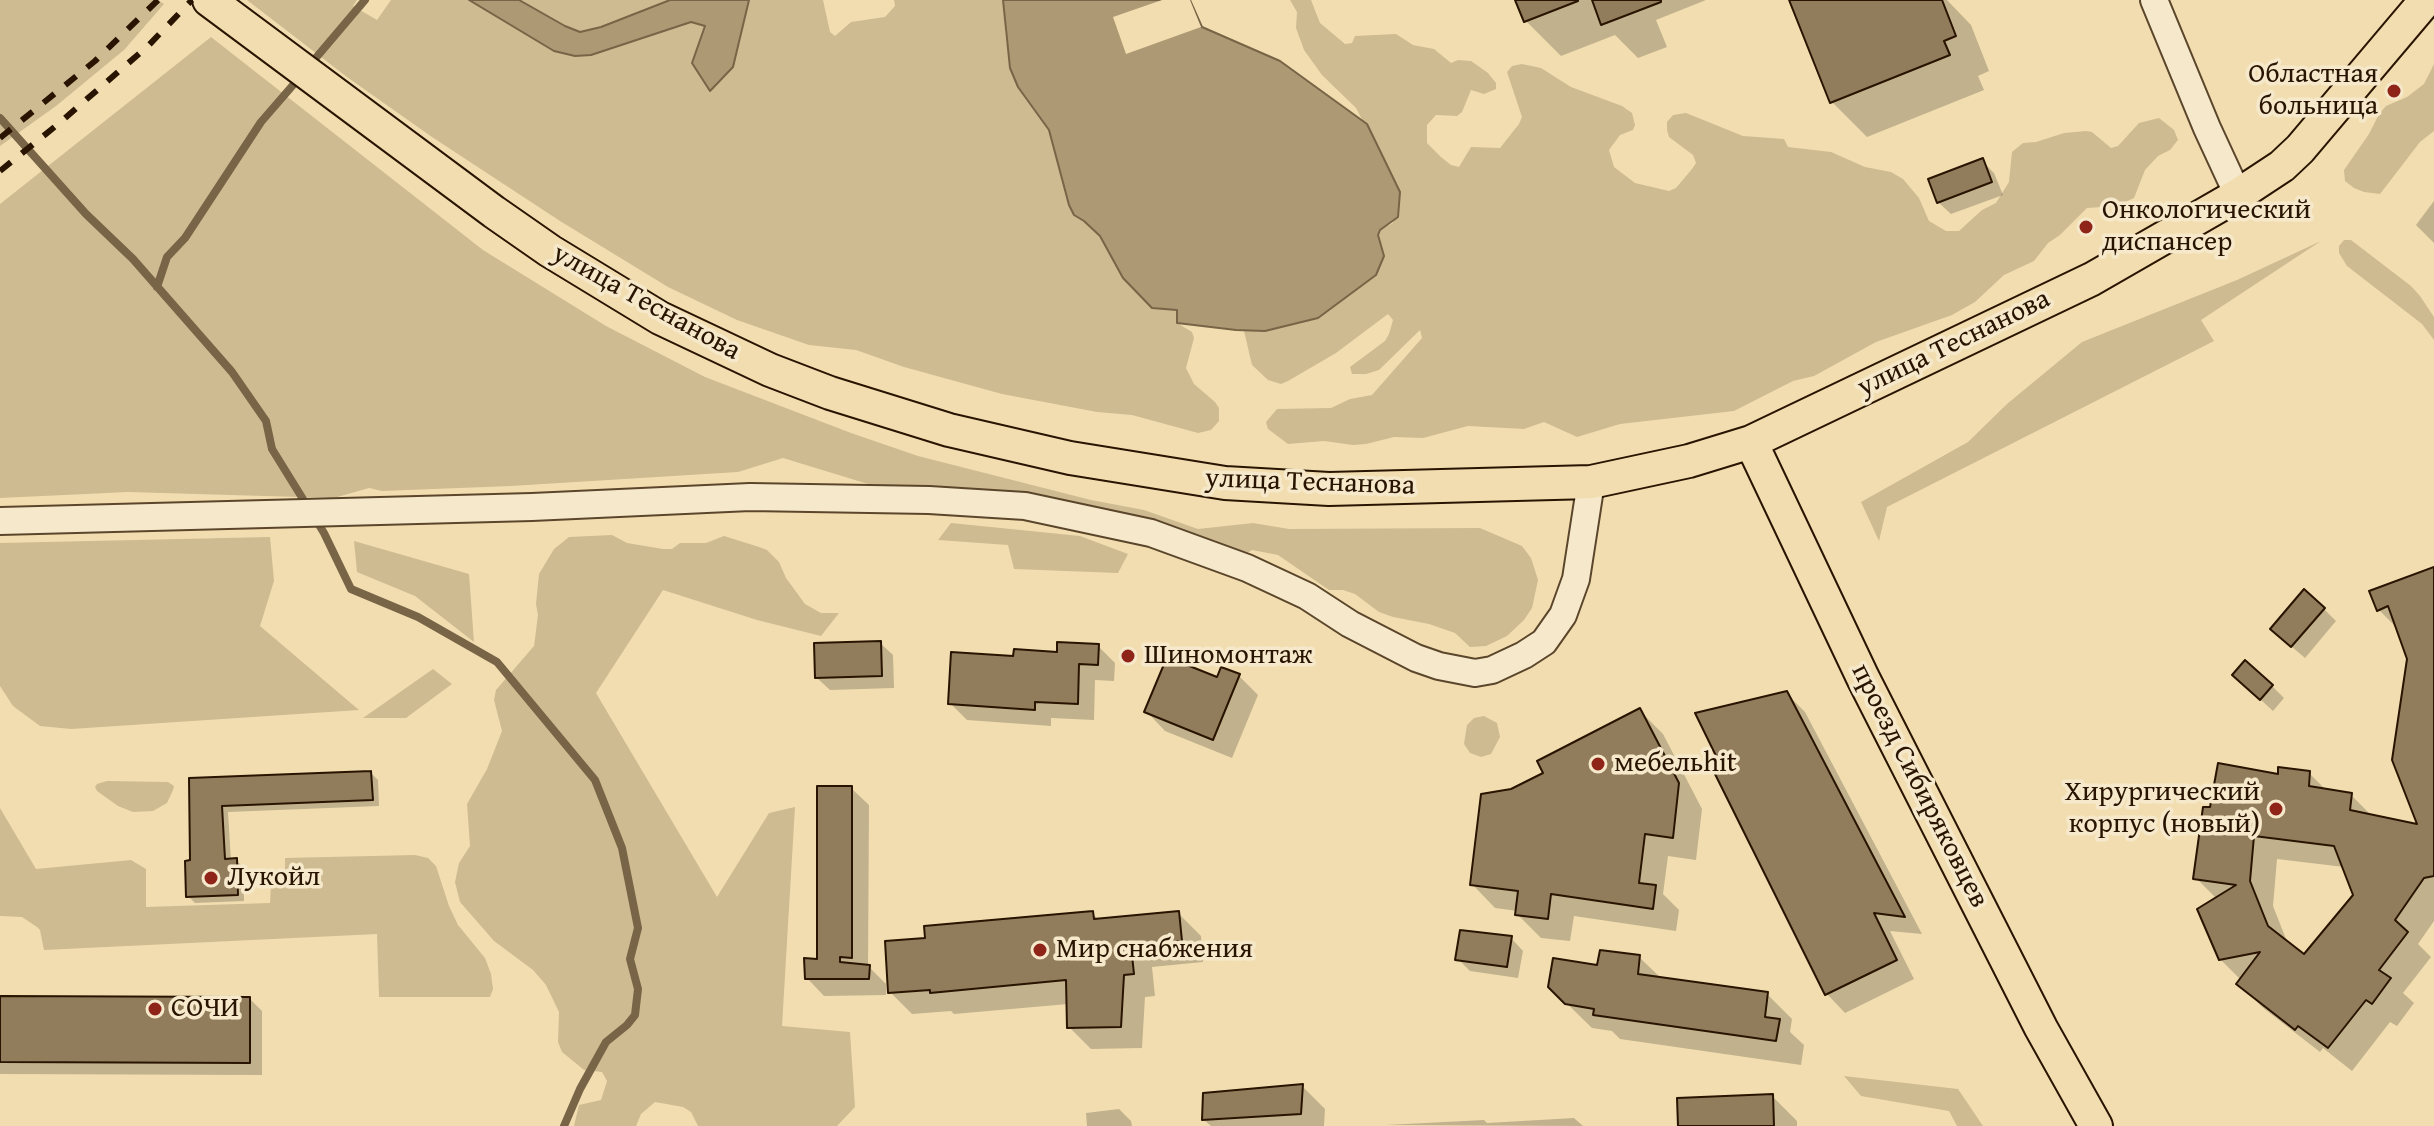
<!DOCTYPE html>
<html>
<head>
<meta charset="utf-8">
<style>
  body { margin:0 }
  canvas { display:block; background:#f1ddaf }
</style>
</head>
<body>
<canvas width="2434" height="1126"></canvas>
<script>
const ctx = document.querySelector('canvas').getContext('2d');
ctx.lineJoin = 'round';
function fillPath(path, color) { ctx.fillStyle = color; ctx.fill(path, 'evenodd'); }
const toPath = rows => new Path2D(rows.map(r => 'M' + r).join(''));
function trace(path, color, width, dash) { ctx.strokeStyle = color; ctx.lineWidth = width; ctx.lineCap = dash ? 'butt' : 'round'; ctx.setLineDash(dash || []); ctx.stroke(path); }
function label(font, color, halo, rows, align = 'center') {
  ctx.font = font + ' "Gentium Book Plus",serif'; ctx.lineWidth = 7; ctx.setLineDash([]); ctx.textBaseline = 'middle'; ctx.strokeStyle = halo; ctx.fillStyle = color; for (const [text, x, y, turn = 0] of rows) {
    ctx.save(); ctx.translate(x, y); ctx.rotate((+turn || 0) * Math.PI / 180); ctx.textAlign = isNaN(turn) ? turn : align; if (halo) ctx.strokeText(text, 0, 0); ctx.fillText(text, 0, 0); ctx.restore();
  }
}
fillPath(toPath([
  [0,0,158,0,164,4,124,50,56,106,0,146],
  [247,0,357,0,353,6,377,20,391,0,469,0,554,51,575,56,591,55,691,22,705,26,739,45,749,0,823,0,830,32,835,36,851,22,885,17,895,6,894,0,1003,0,1006,40,1018,87,1049,130,1074,215,1084,221,1100,236,1123,278,1152,308,1177,310,1177,323,1192,332,1194,338,1186,368,1194,384,1215,402,1219,408,1219,421,1211,430,1198,433,1132,415,1097,412,1002,394,904,367,856,350,809,345,737,320,668,287,560,221,432,137,347,77],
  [519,0,670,0,601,27,580,32,565,26],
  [1290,0,1311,0,1320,23,1345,44,1352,43,1355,36,1396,34,1413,45,1434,49,1451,63,1458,60,1471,61,1488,73,1496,83,1496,89,1484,94,1471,90,1462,112,1457,116,1436,115,1427,125,1427,143,1441,157,1451,165,1459,167,1471,147,1500,148,1519,124,1522,117,1507,72,1512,66,1522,64,1541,68,1571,87,1622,106,1632,113,1635,125,1633,130,1620,135,1609,150,1614,167,1635,183,1669,191,1676,188,1692,169,1696,163,1693,155,1669,137,1667,130,1667,122,1673,115,1686,113,1743,136,1784,139,1788,147,1831,152,1865,167,1891,172,1903,179,1919,198,1929,221,1946,231,1959,231,1982,210,1996,203,2009,182,2012,152,2023,143,2036,142,2064,133,2086,131,2092,132,2111,148,2118,146,2139,123,2159,118,2174,130,2178,140,2170,150,2158,156,2145,170,2134,198,2116,206,2087,208,2060,235,2048,243,2034,261,2004,275,1975,302,1952,315,1876,342,1814,376,1793,381,1734,411,1620,424,1577,437,1544,422,1524,429,1468,426,1423,438,1394,437,1366,444,1353,445,1324,441,1288,444,1268,429,1266,422,1277,409,1331,408,1350,399,1372,395,1422,338,1420,330,1379,370,1366,374,1352,374,1350,367,1385,341,1389,334,1393,320,1388,314,1336,353,1288,381,1281,384,1268,380,1252,365,1244,331,1265,331,1318,318,1375,275,1384,256,1378,235,1380,230,1393,223,1400,192,1356,108,1322,75,1304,50,1296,28,1297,12],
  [211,37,483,250,606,326,705,377,851,433,918,456,1091,500,1144,510,1198,529,1253,523,1289,529,1480,528,1522,546,1531,558,1538,580,1532,608,1524,620,1507,636,1486,646,1470,647,1455,633,1429,624,1393,617,1379,612,1355,594,1343,590,1329,590,1278,555,1252,550,1239,558,925,490,868,484,783,458,738,472,511,486,382,491,369,488,334,498,128,492,0,498,0,204],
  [2434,64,2434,131,2420,142,2380,194,2364,192,2354,188,2345,181,2344,170,2369,134,2379,114,2386,106,2407,97,2424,84],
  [2344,240,2351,240,2411,286,2420,296,2434,317,2434,340,2422,324,2347,266,2339,253,2339,246],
  [2321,241,2201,320,2214,341,1887,507,1879,541,1861,502,1968,442,2007,404,2082,342,2237,280],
  [951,523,1080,536,1128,554,1118,573,1014,569,1008,545,938,540],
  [612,535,627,543,663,549,672,549,680,543,706,543,724,536,759,547,767,550,779,562,786,578,805,604,821,613,839,613,821,636,757,620,663,590,596,693,717,897,769,813,795,807,782,1026,850,1032,855,1107,837,1126,698,1126,691,1112,683,1107,655,1102,641,1114,636,1126,574,1126,579,1105,601,1100,607,1081,602,1072,584,1070,562,1052,558,1042,559,1012,546,985,533,970,494,941,460,902,455,882,459,863,470,846,467,804,487,769,502,731,494,700,496,690,534,646,538,615,536,604,539,574,554,549,569,537],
  [270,537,274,581,260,626,359,710,71,729,40,726,13,706,0,686,0,543],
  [354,541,469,574,474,642,415,596,357,572],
  [433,669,452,684,406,718,363,718],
  [1484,716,1497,723,1500,737,1491,754,1481,757,1470,753,1464,744,1467,725,1474,718],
  [107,781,168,782,174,786,173,790,167,803,153,811,133,812,118,806,97,791,95,787,97,784],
  [0,808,36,869,131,860,146,869,146,907,270,903,271,883,285,881,285,858,415,855,428,858,436,866,449,906,458,925,485,958,491,974,493,989,490,997,379,997,377,934,44,950,40,930,37,927,22,917,0,916],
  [1844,1076,1958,1089,1983,1126,1957,1126,1949,1111,1861,1096]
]), '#cfbb91');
const water = toPath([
  [469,0,519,0,565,26,580,32,601,27,670,0,749,0,733,67,710,91,692,63,705,26,691,22,591,55,575,56,554,51,469,0],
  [1003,0,1190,0,1202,27,1280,61,1367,124,1400,192,1398,217,1380,230,1378,235,1384,256,1376,275,1318,318,1265,331,1236,330,1177,323,1177,310,1152,308,1123,278,1100,236,1084,221,1074,215,1069,205,1049,130,1018,87,1010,68,1003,0]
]);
fillPath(water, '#ad9974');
trace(water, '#786446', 2);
fillPath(toPath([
  [1162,0,1190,0,1201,27,1126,54,1113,17]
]), '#f1ddaf');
fillPath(toPath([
  [1517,0,1706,0,1656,20,1667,47,1638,58,1615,35,1561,56,1526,21],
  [1791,0,1947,0,1971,25,1989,71,1978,76,1984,90,1867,137,1832,102],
  [1982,161,1994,173,2003,195,1951,214,1938,202],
  [2434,201,2434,243,2416,225],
  [2434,571,2434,921,2418,944,2431,957,2403,993,2414,1003,2397,1026,2390,1022,2352,1071,2323,1048,2320,1052,2262,1007,2239,983,2241,980,2220,959,2217,899,2196,878,2212,809,2279,776,2309,773,2327,791,2351,795,2373,817,2420,826,2409,659,2399,630,2379,610],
  [2277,859,2344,867,2355,895,2304,957,2288,944,2273,906],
  [2324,609,2336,621,2305,658,2285,641],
  [880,643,893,655,894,688,830,690,817,678],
  [1098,646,1115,663,1114,681,1095,680,1094,720,1051,718,1051,726,967,720,950,703,1015,658],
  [1239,676,1258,695,1232,758,1165,731,1147,712,1218,680],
  [2272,686,2284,698,2273,711,2247,687],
  [1786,693,1805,712,1922,934,1890,931,1914,979,1845,1013,1827,994,1712,765,1720,761],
  [1640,711,1663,734,1702,809,1696,860,1668,856,1663,894,1679,910,1676,931,1574,916,1570,941,1541,938,1517,914,1518,911,1495,908,1472,884,1512,791,1546,774],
  [371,773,378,780,379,806,228,812,231,861,236,860,243,867,244,901,195,903,188,896,192,862,191,780],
  [851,788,869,805,868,966,886,984,886,995,824,996,807,978,819,961],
  [1092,913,1099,920,1179,914,1201,936,1203,962,1152,967,1155,996,1145,997,1142,1048,1091,1049,1069,1027,1068,1004,954,1014,951,1011,912,1014,890,992,927,940],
  [1511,938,1523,951,1518,978,1470,971,1458,959],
  [1639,957,1662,979,1767,994,1792,1019,1790,1032,1804,1045,1801,1065,1620,1039,1612,1031,1592,1028,1550,987,1599,967],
  [0,999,250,999,262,1011,262,1075,0,1074],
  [1302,1086,1325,1109,1324,1126,1211,1126,1204,1120],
  [1772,1096,1797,1121,1797,1126,1680,1126],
  [1119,1109,1131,1121,1132,1126,1087,1126,1086,1113],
  [1574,1118,1583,1126,1386,1125,1484,1120,1487,1123]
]), '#0003');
trace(toPath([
  [309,66,365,0],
  [0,118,86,214,133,259,232,372,266,421,272,449,324,533,351,589,418,617,497,662,595,780,622,848,638,928,630,959,638,989,635,1015,627,1025,606,1042,580,1089,564,1126],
  [157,287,167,257,185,238,261,122,300,77]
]), '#786446', 8);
const building = toPath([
  [1515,0,1578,0,1578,1,1524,22,1515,0],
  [1592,0,1661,0,1661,2,1601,25,1592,0],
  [1789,0,1942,0,1956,36,1944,41,1950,55,1830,103,1789,0],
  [1983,158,1992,182,1937,203,1928,179,1983,158],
  [2434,567,2434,876,2424,878,2395,920,2408,932,2379,970,2391,978,2372,1004,2366,1000,2328,1048,2298,1026,2295,1030,2236,984,2260,952,2219,960,2197,909,2236,885,2193,879,2203,807,2210,807,2218,763,2278,774,2278,767,2310,771,2309,786,2352,793,2350,810,2417,824,2392,760,2407,659,2388,606,2377,611,2369,591,2434,567],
  [2254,836,2334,846,2353,895,2304,954,2268,926,2250,881,2254,836],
  [2304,589,2325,608,2291,647,2270,629,2304,589],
  [881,641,882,676,815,678,814,643,881,641],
  [1057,642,1099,644,1098,665,1079,664,1078,704,1035,702,1035,710,948,704,951,652,1013,656,1014,649,1057,652,1057,642],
  [1167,657,1217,677,1221,667,1240,674,1213,740,1144,712,1167,657],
  [2245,660,2273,685,2260,700,2232,675,2245,660],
  [1787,691,1905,917,1874,913,1897,960,1825,995,1710,764,1718,760,1695,713,1787,691],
  [1640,708,1679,783,1673,838,1645,834,1639,883,1656,885,1653,909,1551,894,1548,919,1515,915,1518,891,1470,885,1481,794,1511,789,1543,773,1537,761,1640,708],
  [371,771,373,800,222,806,225,859,237,858,238,895,186,897,185,861,190,860,189,778,371,771],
  [817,786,852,786,852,958,840,957,840,962,870,965,869,979,805,979,804,958,817,959,817,786],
  [1093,911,1094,919,1179,911,1182,941,1131,946,1134,974,1124,975,1121,1027,1067,1028,1066,980,930,993,930,990,888,993,885,941,925,938,924,926,1093,911],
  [1460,930,1512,936,1507,967,1455,960,1460,930],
  [1600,950,1640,955,1638,974,1768,992,1765,1017,1780,1019,1776,1041,1593,1015,1594,1009,1565,1004,1548,987,1553,958,1597,965,1600,950],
  [0,996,250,997,250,1063,0,1062,0,996],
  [1303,1084,1301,1114,1202,1120,1203,1093,1303,1084],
  [1773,1094,1774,1126,1678,1126,1677,1098,1773,1094]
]);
fillPath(building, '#917d5b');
trace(building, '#291401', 2);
const minor = toPath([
  [2154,0,2207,128,2238,195],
  [0,521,532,507,750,497,929,500,1025,506,1151,533,1247,568,1307,596,1350,624,1416,658,1439,666,1475,673,1492,670,1524,655,1544,642,1563,615,1576,579,1591,482]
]);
const major = toPath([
  [209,0,494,212,550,251,660,318,770,370,830,393,949,430,1070,458,1225,483,1329,489,1591,482,1689,461,1751,442,2092,279,2238,195,2282,166,2300,149,2426,0],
  [1751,442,1863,678,2041,1028,2096,1126]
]);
trace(minor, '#5b462c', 30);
trace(major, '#291401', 36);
trace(minor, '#f6e9cb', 26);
trace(major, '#f1ddaf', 32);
trace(toPath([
  [0,138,95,61,158,0],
  [0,171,57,125,148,46,192,0]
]), '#291401', 6, [14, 14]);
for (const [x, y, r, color] of [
  [2394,91,8,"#8f2418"],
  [2086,227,8,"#8f2418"],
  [1128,656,8,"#8f2418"],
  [1598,764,8,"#8f2418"],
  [2276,809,8,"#8f2418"],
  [211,878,8,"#8f2418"],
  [1040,950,8,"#8f2418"],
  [155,1009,8,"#8f2418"]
]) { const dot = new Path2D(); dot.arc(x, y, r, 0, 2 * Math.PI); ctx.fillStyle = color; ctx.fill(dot); trace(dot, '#f6e9cb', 3); }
label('28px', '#291401', '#f6e9cb', [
  ["Областная",2378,75,"right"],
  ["больница",2378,107,"right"],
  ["Онкологический",2102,211],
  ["диспансер",2102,243],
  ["Шиномонтаж",1144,656],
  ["мебельhit",1614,764],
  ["Хирургический",2260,793,"right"],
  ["корпус (новый)",2260,825,"right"],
  ["Лукойл",227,878],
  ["Мир снабжения",1056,950],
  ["СОЧИ",171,1009]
], 'left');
label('28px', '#291401', '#f6e9cb', [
  ["улица Теснанова",646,303,29],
  ["улица Теснанова",1954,344,-26],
  ["улица Теснанова",1310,483,2],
  ["проезд Сибиряковцев",1919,786,63]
]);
</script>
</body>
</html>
